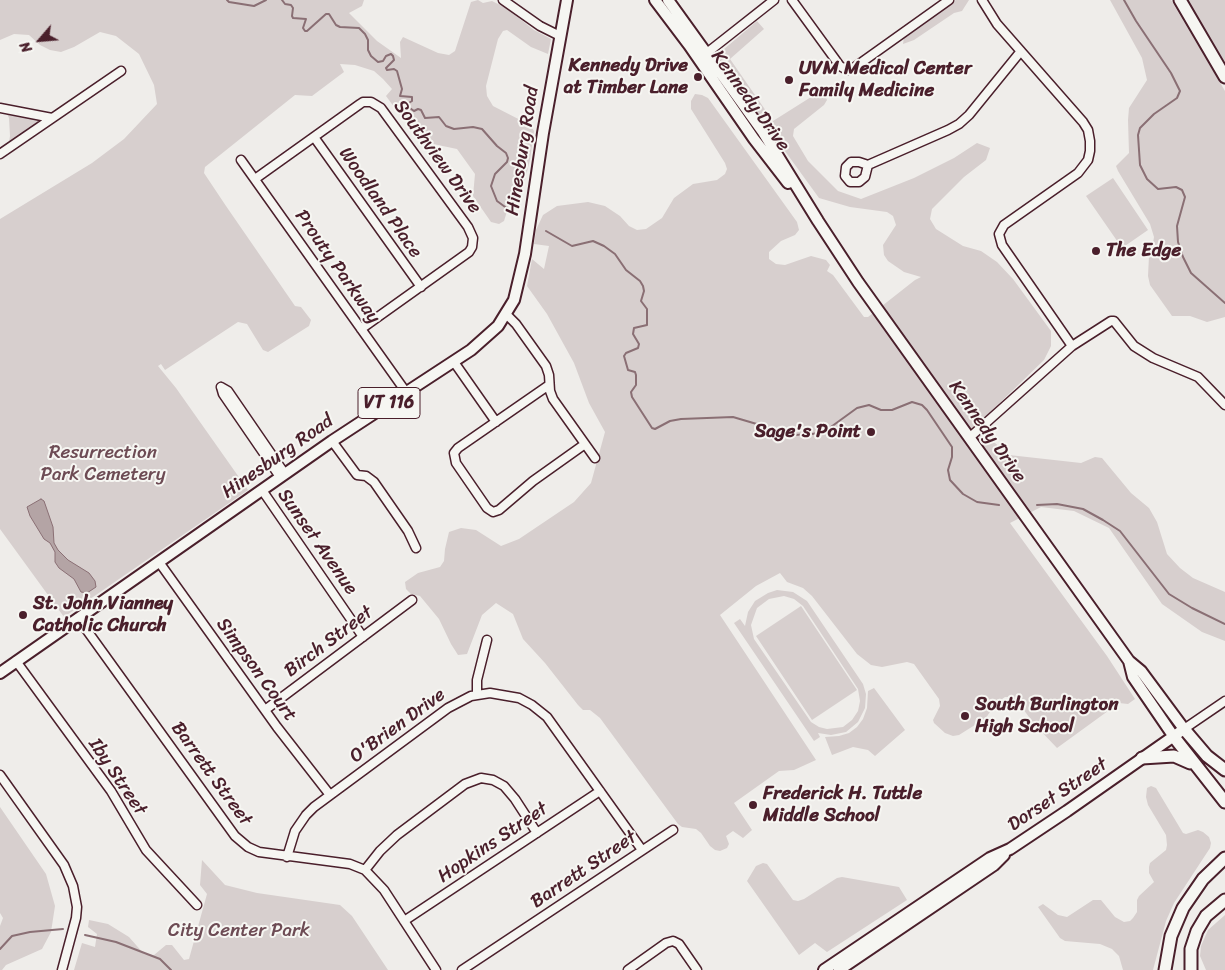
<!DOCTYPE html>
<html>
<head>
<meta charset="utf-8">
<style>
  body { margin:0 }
  #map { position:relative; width:1225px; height:970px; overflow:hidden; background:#efedea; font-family:Sriracha,sans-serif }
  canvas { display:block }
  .north { position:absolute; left:15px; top:15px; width:50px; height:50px; -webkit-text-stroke:4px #f6f6f2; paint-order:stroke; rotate:243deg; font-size:14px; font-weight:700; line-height:20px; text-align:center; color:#4a1f2b }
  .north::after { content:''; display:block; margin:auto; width:18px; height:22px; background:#4a1f2b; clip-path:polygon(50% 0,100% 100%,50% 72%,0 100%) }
</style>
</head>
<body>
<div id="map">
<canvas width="1225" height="970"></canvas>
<div class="north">N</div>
</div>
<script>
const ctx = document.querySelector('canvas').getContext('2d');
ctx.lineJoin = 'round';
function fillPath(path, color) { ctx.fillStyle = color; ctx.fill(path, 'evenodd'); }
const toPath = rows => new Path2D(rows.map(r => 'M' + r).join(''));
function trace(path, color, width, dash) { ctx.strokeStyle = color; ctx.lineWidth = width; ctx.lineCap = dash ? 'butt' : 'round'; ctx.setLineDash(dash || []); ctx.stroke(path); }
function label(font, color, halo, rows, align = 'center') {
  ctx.font = font + ' Sriracha,sans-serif'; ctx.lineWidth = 4; ctx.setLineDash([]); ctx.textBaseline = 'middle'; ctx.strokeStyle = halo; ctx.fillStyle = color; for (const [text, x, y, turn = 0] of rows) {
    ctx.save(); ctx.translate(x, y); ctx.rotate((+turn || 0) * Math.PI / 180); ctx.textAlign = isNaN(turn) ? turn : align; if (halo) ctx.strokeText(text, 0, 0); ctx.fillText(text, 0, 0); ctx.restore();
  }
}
fillPath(toPath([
  [0,0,364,0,362,6,349,13,377,41,401,58,400,42,403,37,438,53,449,55,455,51,471,2,478,0,483,3,492,1,506,8,534,30,551,39,548,54,531,47,507,30,503,31,498,39,486,86,487,96,493,106,530,125,534,131,530,160,522,192,509,205,504,221,499,224,491,222,473,196,475,174,457,149,419,141,386,96,392,89,383,79,374,71,355,65,340,64,344,72,312,96,295,95,205,167,204,173,226,206,295,306,301,307,311,320,309,326,268,352,263,350,247,324,238,322,165,370,161,364,158,366,176,388,248,490,64,617,0,529,0,219,92,163,124,139,157,104,154,85,139,54,116,36,100,32,74,47,61,52,50,50,40,45,29,35,14,34,0,40],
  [956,0,969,0,962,11,954,13,914,40,903,44,904,37],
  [1110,0,1171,0,1225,91,1225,317,1207,322,1190,316,1172,316,1150,285,1148,276,1149,256,1151,256,1154,237,1150,224,1118,171,1116,166,1129,153,1128,120,1129,108,1147,80,1142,58],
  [1187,0,1225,0,1225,66,1198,19],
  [757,21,764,29,730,59,773,121,819,92,825,94,827,100,824,105,794,129,793,136,808,161,838,191,861,199,914,178,954,158,977,143,990,148,986,160,964,177,932,209,930,219,936,229,963,246,981,251,997,262,1013,279,1051,331,1051,346,1044,360,980,422,988,437,1009,455,1081,463,1095,457,1102,458,1131,493,1149,508,1157,522,1167,554,1180,568,1193,578,1225,592,1225,641,1202,632,1162,604,1109,528,1074,511,1041,507,1010,523,1107,656,1135,699,1128,704,1119,703,1057,748,1035,725,1023,709,1014,699,1009,697,1005,697,995,704,986,718,959,735,953,736,945,733,934,723,933,720,940,706,939,699,914,664,907,662,882,667,871,665,857,654,812,596,803,588,787,582,780,573,756,586,720,615,816,760,794,770,779,771,734,803,752,830,743,838,733,831,726,836,729,844,727,848,720,851,715,850,710,846,701,833,696,829,682,827,678,824,600,718,590,710,583,710,578,705,545,663,523,639,513,614,496,603,482,615,467,654,458,655,451,644,439,619,420,596,411,594,406,589,405,582,418,573,440,567,444,561,445,549,449,532,461,528,476,530,501,546,519,539,574,502,591,483,605,432,589,403,574,363,547,314,527,286,532,259,544,269,549,246,534,244,536,230,543,215,557,206,588,202,605,206,620,216,629,226,637,230,646,229,662,218,674,198,693,184,717,180,725,174,727,169,725,163,691,109,691,101,695,94,702,95,708,98,797,222,799,230,795,235,781,241,769,252,769,259,776,264,785,265,811,256,826,260,830,265,827,271,833,275,864,317,868,317,915,280,921,277,904,272,888,261,884,255,883,245,896,225,893,216,887,212,850,207,819,198,716,56],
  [5,110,46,119,8,148,10,136,9,118],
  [1113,178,1148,230,1122,248,1086,196],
  [777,590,793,592,807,601,863,684,866,694,865,708,858,722,846,732,831,735,818,733,820,737,814,741,734,623,740,619,745,626,748,612,755,601,768,593],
  [784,596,794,599,803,606,858,689,860,701,858,711,852,720,843,727,827,729,819,727,811,722,754,639,751,625,757,608,769,599],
  [801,606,857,690,812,720,756,636],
  [874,688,905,730,875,756,868,750,853,747,832,755,825,737,839,736,849,733,857,727,863,719,867,708,868,691],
  [1151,786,1156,788,1183,833,1186,834,1198,830,1203,832,1209,837,1211,843,1210,848,1174,903,1166,921,1153,970,1123,970,1119,956,1112,949,1100,944,1065,941,1060,938,1038,907,1043,904,1058,915,1067,917,1093,900,1101,900,1115,917,1124,922,1130,921,1133,918,1137,912,1137,900,1139,896,1154,882,1149,873,1149,867,1150,863,1166,850,1167,845,1166,835,1148,805,1146,797,1147,788],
  [0,807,46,874,55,906,51,932,42,949,6,965,2,970,0,970,0,926,3,918,0,913],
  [202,860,225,885,257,893,340,905,352,916,388,970,74,970,82,943,95,947,97,934,88,927,89,920,108,924,129,937,144,954,154,955,166,945,172,945,184,960,189,959,207,894,200,885],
  [763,863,767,864,793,900,798,901,804,899,837,878,842,877,899,887,907,900,827,952,815,943,799,955,747,881,756,866],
  [1225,915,1225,970,1206,970,1200,956,1201,946,1208,930]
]), '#d7cfce');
const water = toPath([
  [41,499,44,501,53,527,54,543,58,550,68,560,89,573,95,581,96,587,87,593,81,592,74,579,59,568,55,562,55,552,50,543,44,539,30,516,27,507,41,499]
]);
fillPath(water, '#b4a4a5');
trace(water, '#8a6f74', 1);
trace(toPath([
  [227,0,229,2,254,6,266,0],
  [282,0,285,4,291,5,293,8,292,16,293,18,306,19,303,28,305,31,307,31,326,14,329,14,336,25,340,27,359,28,365,34,368,40,368,50,371,56,378,62,383,61,386,56,391,54,393,56,394,60,386,68,387,70,394,69,397,71,402,89,400,96,412,97,412,101,407,104,407,106,414,111,418,109,421,110,425,118,439,117,446,126,454,129,473,127,482,129,497,146,506,153,508,158,507,162,495,174,491,186,497,201,516,215],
  [1124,0,1136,21,1171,73,1180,91,1177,98,1154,114,1140,128,1138,135,1140,165,1147,179,1158,189,1176,187,1182,190,1185,197,1177,226,1178,242,1183,257,1191,273,1225,303],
  [546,231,572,246,593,241,604,246,615,254,626,270,640,281,643,286,644,291,641,301,647,309,647,325,634,328,633,334,639,344,638,348,626,353,624,356,628,370,635,372,636,375,636,385,631,392,632,397,652,428,655,429,670,421,681,419,733,417,794,435,812,434,824,432,857,408,869,405,881,410,892,410,912,402,922,405,927,410,952,447,952,457,948,470,950,480,963,494,977,502,999,505],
  [1037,505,1057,504,1083,509,1103,520,1120,531,1169,594,1192,608,1225,624],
  [85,935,116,942,160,959,171,970],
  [0,949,12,936,30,932,63,929]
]), '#8a6f74', 2);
const minor = toPath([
  [503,0,540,26,560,36],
  [792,0,840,66,847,70,855,67,949,0],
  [703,56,774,0],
  [0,108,52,118],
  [314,137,421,287],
  [0,154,121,71],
  [241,160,406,392],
  [868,165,865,177,859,182,850,182,845,176,846,167,851,162,859,162,868,165,948,130,959,124,969,115,1021,51],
  [255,179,360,104,363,102,371,102,381,108,468,227,473,238,472,247,469,252,361,329],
  [506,314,516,324,546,366,549,375,550,391,553,399,595,458],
  [1072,346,1111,321,1114,321,1134,346,1153,358,1198,377,1225,405],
  [454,362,496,422],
  [549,385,458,448,454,453,456,463,487,508,493,512,499,510,533,481,585,444],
  [221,387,228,391,285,474],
  [221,387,223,394,280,477],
  [969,438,1072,346,1002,245,999,234,1004,225,1078,173,1088,160,1090,151,1090,141,1088,130,1083,122,997,24,982,0],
  [332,441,357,475,366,476,374,482,408,531,416,548],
  [262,490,363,637],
  [159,562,277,727,330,795],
  [78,618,235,836,248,847,259,852,350,864,365,870,384,890,436,970],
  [16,661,111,791,146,850,197,905],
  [477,695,477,680,487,640],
  [265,710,412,600],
  [1184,729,1225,701],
  [0,775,64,865,73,886,77,907,76,918,62,970],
  [287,857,295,831,306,815,314,807,448,708,471,696,490,693,519,698,532,705,547,717,642,850],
  [365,870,380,851,397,835,465,784,481,778,493,780,504,786,515,799,537,833],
  [404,921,600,791],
  [462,970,673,830],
  [628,970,666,943,673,941,679,944,697,970]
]);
const major = toPath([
  [655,0,689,45,754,139,788,183],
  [668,0,763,132,818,221,858,282,1129,661,1141,671,1184,729,1067,811,1010,849,990,858,824,970],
  [1129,661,1133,677,1174,737],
  [0,673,332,441,471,350,498,326,514,300,525,254,543,133,567,0],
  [839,970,994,865,1004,855]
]);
const highway = toPath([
  [1180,0,1225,77],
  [1184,729,1207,756,1225,770],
  [1174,737,1225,802],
  [1142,758,1174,756,1190,763],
  [1165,970,1171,936,1183,908,1203,879,1225,858],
  [1191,970,1191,949,1197,931,1206,916,1225,900]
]);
trace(minor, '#4a1f2b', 11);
trace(major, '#4a1f2b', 14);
trace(highway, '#4a1f2b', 15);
trace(minor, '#f6f6f2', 8);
trace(major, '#f6f6f2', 10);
trace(highway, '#f6f6f2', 11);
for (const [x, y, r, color] of [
  [698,77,5,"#4a1f2b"],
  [789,80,5,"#4a1f2b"],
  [1096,251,5,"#4a1f2b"],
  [871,432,5,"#4a1f2b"],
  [23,615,5,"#4a1f2b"],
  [965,716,5,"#4a1f2b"],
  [753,805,5,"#4a1f2b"]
]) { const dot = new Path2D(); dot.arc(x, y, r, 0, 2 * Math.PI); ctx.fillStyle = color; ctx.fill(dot); trace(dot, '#f6f6f2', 2); }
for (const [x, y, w] of [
  [389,403,62]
]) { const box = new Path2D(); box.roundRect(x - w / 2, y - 15.5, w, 31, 4); ctx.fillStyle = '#f6f6f2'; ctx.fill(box); trace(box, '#4a1f2b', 1); }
label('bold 18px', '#4a1f2b', null, [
  ["VT 116",389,403]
]);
label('bold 19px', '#4a1f2b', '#f6f6f2', [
  ["Kennedy Drive",688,66,"right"],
  ["at Timber Lane",688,88,"right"],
  ["UVM Medical Center",799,69],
  ["Family Medicine",799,91],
  ["The Edge",1106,251],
  ["Sage's Point",861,432,"right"],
  ["St. John Vianney",33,604],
  ["Catholic Church",33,626],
  ["South Burlington",975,705],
  ["High School",975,727],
  ["Frederick H. Tuttle",763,794],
  ["Middle School",763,816]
], 'left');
label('19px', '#4a1f2b', '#f6f6f2', [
  ["Kennedy Drive",750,101,54],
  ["Hinesburg Road",523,151,-81],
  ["Southview Drive",437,157,54],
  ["Woodland Place",380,203,55],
  ["Prouty Parkway",337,267,55],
  ["Kennedy Drive",987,432,55],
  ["Hinesburg Road",278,457,-35],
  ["Sunset Avenue",317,542,55],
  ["Birch Street",329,642,-37],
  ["Simpson Court",256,670,54],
  ["O'Brien Drive",398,726,-36],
  ["Barrett Street",211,774,54],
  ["Iby Street",117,777,56],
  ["Dorset Street",1058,795,-34],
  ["Hopkins Street",493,843,-34],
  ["Barrett Street",584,870,-34]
]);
label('19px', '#6d4b54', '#f6f6f2', [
  ["Resurrection",103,453],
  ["Park Cemetery",103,475],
  ["City Center Park",239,931]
]);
</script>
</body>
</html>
